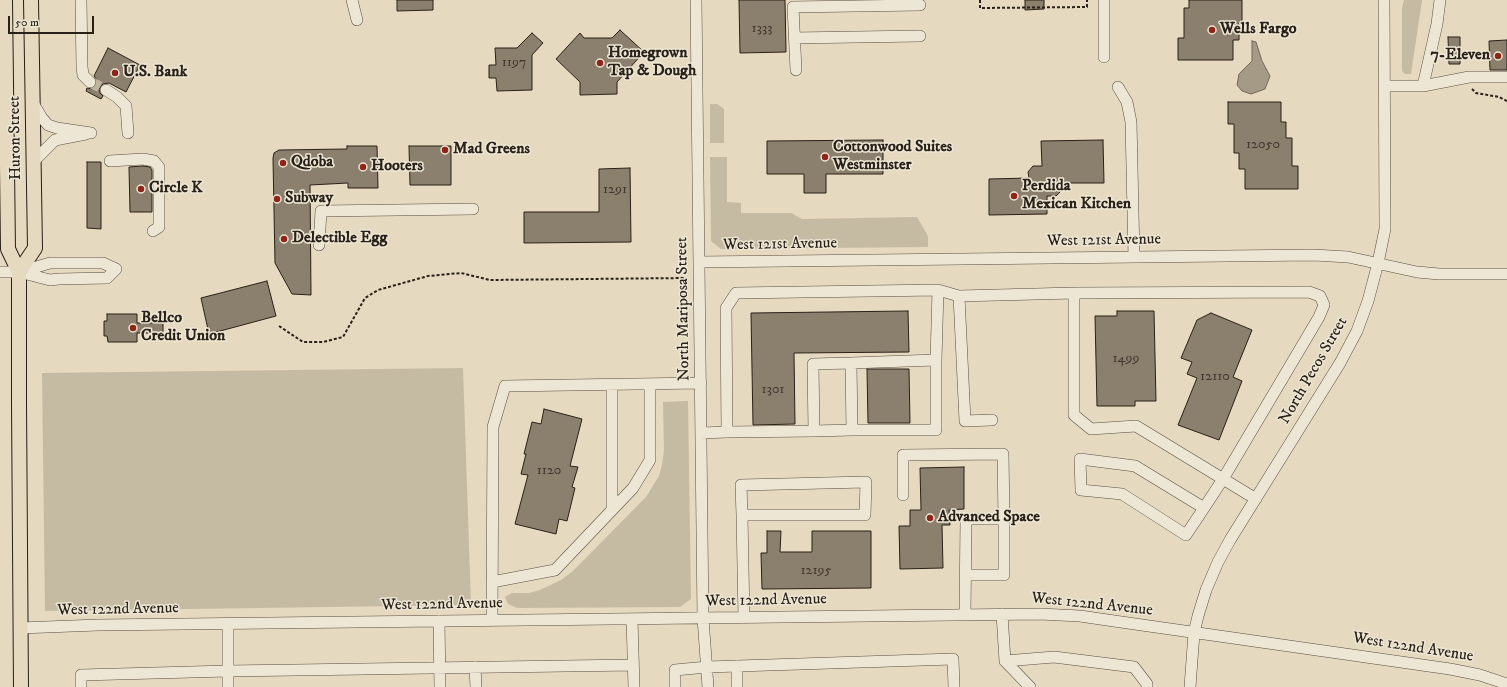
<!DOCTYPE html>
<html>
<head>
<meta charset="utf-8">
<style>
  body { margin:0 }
  #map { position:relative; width:1507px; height:687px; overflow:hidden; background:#e5d9bf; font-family:"IM FELL DW Pica",serif }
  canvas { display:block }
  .scale { position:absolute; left:8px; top:16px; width:86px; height:18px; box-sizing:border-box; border:2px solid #292017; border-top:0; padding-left:5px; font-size:12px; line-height:14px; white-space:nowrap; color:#292017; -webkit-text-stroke:3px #eee6d5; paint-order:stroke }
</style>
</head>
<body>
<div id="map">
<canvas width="1507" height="687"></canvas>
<div class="scale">50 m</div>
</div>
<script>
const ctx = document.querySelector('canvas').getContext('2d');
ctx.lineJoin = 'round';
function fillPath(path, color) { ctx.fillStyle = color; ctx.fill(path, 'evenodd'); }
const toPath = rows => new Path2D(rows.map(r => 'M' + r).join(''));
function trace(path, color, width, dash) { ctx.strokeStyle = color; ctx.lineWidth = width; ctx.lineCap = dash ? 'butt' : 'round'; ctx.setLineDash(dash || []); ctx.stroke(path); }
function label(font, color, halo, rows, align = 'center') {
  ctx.font = font + ' "IM FELL DW Pica",serif'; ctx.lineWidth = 3; ctx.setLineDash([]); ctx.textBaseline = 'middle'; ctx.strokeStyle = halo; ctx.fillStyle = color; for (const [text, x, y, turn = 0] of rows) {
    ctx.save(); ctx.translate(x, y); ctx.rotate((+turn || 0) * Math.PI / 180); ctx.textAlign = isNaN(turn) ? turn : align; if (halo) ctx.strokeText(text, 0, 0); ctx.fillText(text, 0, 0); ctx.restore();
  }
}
fillPath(toPath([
  [1404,0,1422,0,1411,74,1405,74,1402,71,1402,8],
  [710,104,717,104,724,109,724,143,710,143],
  [710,157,727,157,727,202,741,203,741,213,791,213,802,219,917,217,928,236,928,247,721,249,711,241],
  [463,368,471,605,45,611,42,373],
  [688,401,691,599,680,607,517,608,508,604,505,597,512,593,529,593,540,590,561,580,573,571,646,497,659,476,662,465,664,450,663,402]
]), '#c5baa2');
const water = toPath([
  [1252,41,1256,42,1262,61,1270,76,1265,89,1251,94,1242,91,1237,85,1239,74,1252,61,1252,41]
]);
fillPath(water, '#a59a86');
trace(water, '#73695a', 1);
const building = toPath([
  [397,0,433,0,433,10,397,11,397,0],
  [739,0,785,0,786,52,740,53,739,0],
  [1025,0,1044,0,1044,9,1025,10,1025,0],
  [1189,0,1242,0,1242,22,1239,23,1239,40,1233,40,1233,60,1178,60,1178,38,1184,38,1184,8,1189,8,1189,0],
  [620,30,644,52,617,82,617,94,580,95,580,82,556,59,580,33,584,38,612,38,620,30],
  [532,33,543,43,532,55,532,90,497,91,496,78,489,78,489,65,496,65,495,48,517,48,532,33],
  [1448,37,1460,37,1460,64,1449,64,1448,37],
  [1507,40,1507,70,1490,70,1489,41,1507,40],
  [108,48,140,65,126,92,109,83,103,84,99,89,100,93,103,96,101,99,86,91,87,88,92,89,97,84,97,80,94,76,108,48],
  [1228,102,1281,102,1281,122,1286,122,1286,138,1292,138,1292,166,1298,166,1298,189,1245,189,1245,169,1239,169,1239,153,1234,153,1234,124,1228,124,1228,102],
  [883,140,883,174,826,174,826,193,804,193,804,174,767,174,767,141,883,140],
  [1103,140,1104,183,1060,183,1060,192,1056,196,1047,196,1047,214,989,215,989,179,1029,178,1028,172,1033,166,1042,166,1041,141,1103,140],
  [347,146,377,146,378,188,348,188,348,183,310,185,311,295,292,294,275,263,273,158,274,153,279,150,347,149,347,146],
  [409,146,451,146,451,185,410,185,409,146],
  [87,162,101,162,101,229,87,228,87,162],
  [143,166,150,167,152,170,152,212,130,212,129,167,143,166],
  [630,168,631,242,524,243,524,212,599,212,599,169,630,168],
  [267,281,276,316,209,334,201,298,267,281],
  [908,311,909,352,794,353,795,424,753,425,751,313,908,311],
  [1117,311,1154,311,1156,401,1135,401,1135,406,1097,406,1095,316,1117,316,1117,311],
  [1211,313,1252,330,1233,377,1242,381,1219,440,1178,425,1197,378,1187,374,1192,362,1181,358,1197,320,1211,313],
  [107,314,137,314,137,323,163,323,163,333,137,333,137,342,108,342,107,336,104,336,104,321,107,321,107,314],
  [867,369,909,369,910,423,868,423,867,369],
  [544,409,582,419,570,466,578,467,572,487,575,488,567,521,559,519,556,534,515,524,528,475,521,474,526,454,524,454,532,422,541,424,544,409],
  [964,467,964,509,949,510,950,525,942,525,943,568,900,569,899,526,910,526,910,510,921,510,920,468,964,467],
  [767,531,781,531,780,552,812,552,812,531,871,531,871,588,762,589,761,553,767,553,767,531]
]);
fillPath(building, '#8b806e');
trace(building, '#292017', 1);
trace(toPath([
  [90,82,106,90]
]), '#bfb49d', 11, [11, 5.5]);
const minor = toPath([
  [352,0,357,20],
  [696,0,703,618,708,687],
  [1104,0,1104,57],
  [81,1,82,67,83,75,90,82],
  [794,38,920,36],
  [796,70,793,7,920,5],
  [1384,86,1423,86,1469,77,1507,77],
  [1423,86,1437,24,1440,0],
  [1118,87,1127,102,1131,122,1134,257],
  [106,90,117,97,126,106,128,133],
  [33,103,42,118,48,125,57,128,91,133],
  [34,161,55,140,86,134],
  [110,161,143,159,154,161,159,167,159,227,153,231],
  [319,245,321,211,473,209],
  [699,262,1314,255,1348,257,1417,272,1439,274,1507,274],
  [0,272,19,272,50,280,59,279,107,278,116,269,103,263,50,263,19,272],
  [1074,293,1309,292,1320,296,1324,305,1319,317,1223,479,1204,508,1186,535,1122,494,1081,490,1080,459,1135,466,1204,508],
  [936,360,938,290],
  [851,363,936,360,936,430,852,430],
  [992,420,965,421,959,296,1074,293,1074,415,1091,429,1136,426,1256,499],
  [727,432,814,431,852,430,851,363,813,364,814,431],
  [701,433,727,432,726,308,736,293,938,290,959,296],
  [903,495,903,455,1003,454,1004,519],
  [612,510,612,385],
  [742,515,865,515,866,482,741,485,742,515,744,618],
  [492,582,555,570,633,488,650,460,650,384],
  [1002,614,1005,661,1030,687],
  [965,615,966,519,1004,519,1004,575,966,575],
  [632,619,634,687],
  [439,621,440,687],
  [492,621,493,427,505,386,701,383],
  [228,624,228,687],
  [20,628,98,625,1040,614,1080,616,1114,621,1450,669,1480,675,1507,684],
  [1005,661,1054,657,1134,667,1147,684,1147,687],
  [737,666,737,687],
  [475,667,476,687],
  [81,687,81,675,228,671,633,665],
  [675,687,675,670,707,667,953,659,954,687],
  [1190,687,1194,633,1198,616,1206,590,1218,562,1230,540,1340,363,1357,331,1368,301,1378,263,1385,229,1384,0]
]);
const major = toPath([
  [5,0,8,249,19,272,19,403,21,687],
  [19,272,35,248,31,0]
]);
trace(minor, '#584e41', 12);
trace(major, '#292017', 16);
trace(toPath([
  [980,0,980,8,1087,7,1087,0],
  [1472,89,1476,93,1499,97,1507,101],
  [279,326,303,342,323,342,343,337,365,298,378,290,428,276,461,273,490,280,686,278]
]), '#292017', 2, [3, 2]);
trace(minor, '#eee6d5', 11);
trace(major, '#e5d9bf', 14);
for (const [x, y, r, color] of [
  [1212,30,4,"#8f2418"],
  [1498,56,4,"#8f2418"],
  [600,63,4,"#8f2418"],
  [115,73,4,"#8f2418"],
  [445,150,4,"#8f2418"],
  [825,157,4,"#8f2418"],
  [283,163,4,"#8f2418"],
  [363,167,4,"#8f2418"],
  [141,189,4,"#8f2418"],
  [1014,196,4,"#8f2418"],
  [277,199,4,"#8f2418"],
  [284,239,4,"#8f2418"],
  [133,328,4,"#8f2418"],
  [930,518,4,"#8f2418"]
]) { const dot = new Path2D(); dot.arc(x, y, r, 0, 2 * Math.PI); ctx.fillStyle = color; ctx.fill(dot); trace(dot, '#eee6d5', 1.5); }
label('14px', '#42382d', null, [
  ["1333",762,29],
  ["1197",514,63],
  ["12050",1263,145],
  ["1291",615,190],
  ["1499",1126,359],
  ["12110",1215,377],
  ["1301",773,390],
  ["1120",549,471],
  ["12195",816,571]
]);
label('bold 16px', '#292017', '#eee6d5', [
  ["Wells Fargo",1220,30],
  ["Homegrown",608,54],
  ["Tap & Dough",608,72],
  ["7-Eleven",1490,56,"right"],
  ["U.S. Bank",123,73],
  ["Cottonwood Suites",833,148],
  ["Westminster",833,166],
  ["Mad Greens",453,150],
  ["Qdoba",291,163],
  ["Hooters",371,167],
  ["Perdida",1022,187],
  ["Mexican Kitchen",1022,205],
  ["Circle K",149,189],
  ["Subway",285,199],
  ["Delectible Egg",292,239],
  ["Bellco",141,319],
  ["Credit Union",141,337],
  ["Advanced Space",938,518]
], 'left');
label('16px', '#292017', '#eee6d5', [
  ["Huron Street",16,138,-91],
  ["West 121st Avenue",1104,241,-1],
  ["West 121st Avenue",780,245,-1],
  ["North Mariposa Street",684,309,-91],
  ["North Pecos Street",1314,371,-60],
  ["West 122nd Avenue",766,601,-1],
  ["West 122nd Avenue",442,605,-1],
  ["West 122nd Avenue",1092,605,6],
  ["West 122nd Avenue",118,610,-1],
  ["West 122nd Avenue",1413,648,9]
]);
</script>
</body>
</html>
